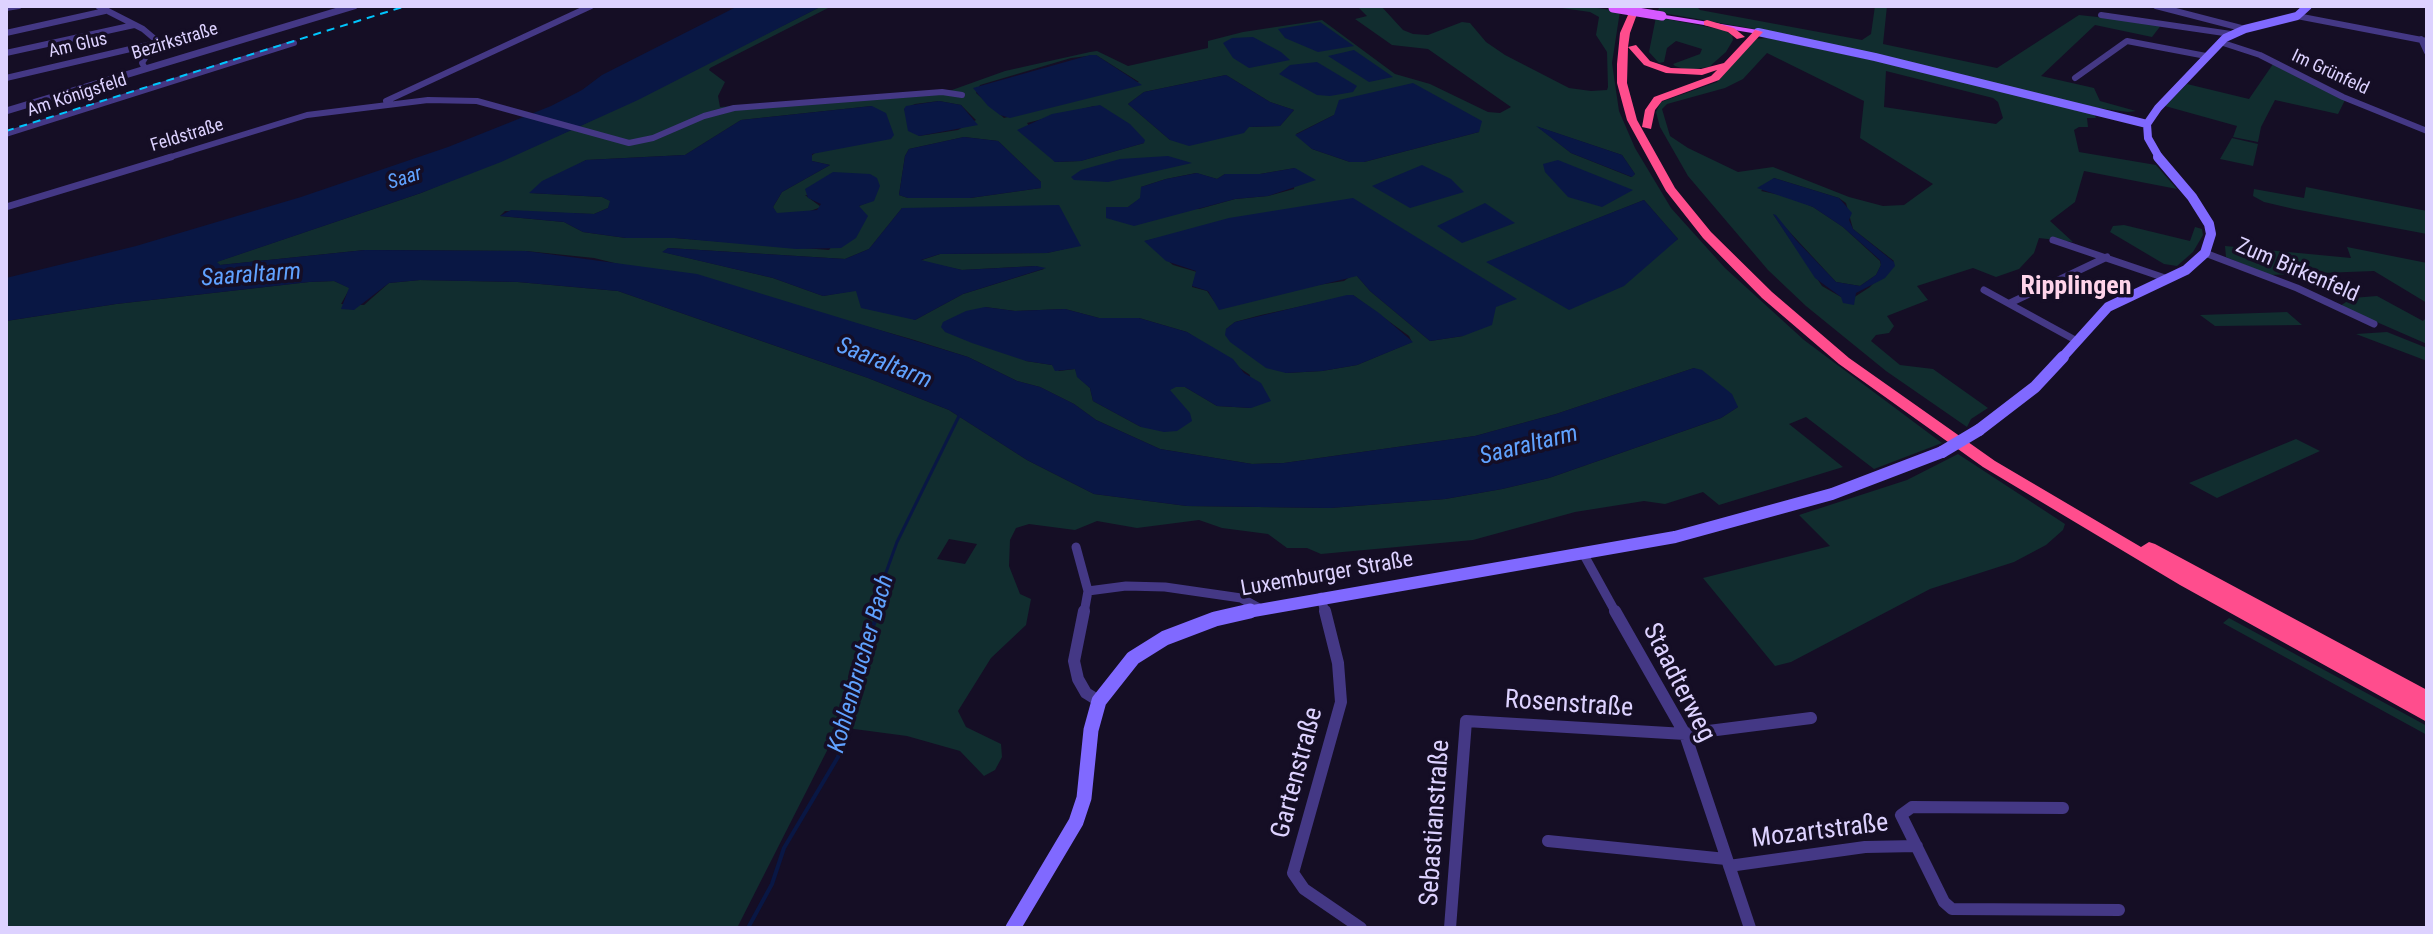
<!DOCTYPE html>
<html>
<head>
<meta charset="utf-8">
<style>
  body { margin:0 }
  #map { position:relative; width:2433px; height:934px; overflow:hidden; background:#150e25; font-family:"Roboto Condensed",sans-serif }
  canvas { display:block }
  .frame { position:absolute; inset:0; border:8px solid #ddd2ff; pointer-events:none }
</style>
</head>
<body>
<div id="map">
<canvas width="2433" height="934"></canvas>
<div class="frame"></div>
</div>
<script>
const ctx = document.querySelector('canvas').getContext('2d');
ctx.lineJoin = 'round';
function fillPath(path, color) { ctx.fillStyle = color; ctx.fill(path, 'evenodd'); }
const toPath = rows => new Path2D(rows.map(r => 'M' + r).join(''));
function trace(path, color, width, dash) { ctx.strokeStyle = color; ctx.lineWidth = width; ctx.lineCap = dash ? 'butt' : 'round'; ctx.setLineDash(dash || []); ctx.stroke(path); }
function label(font, color, halo, rows, align = 'center') {
  ctx.font = font + ' "Roboto Condensed",sans-serif'; ctx.lineWidth = 7; ctx.setLineDash([]); ctx.textBaseline = 'middle'; ctx.strokeStyle = halo; ctx.fillStyle = color; for (const [text, x, y, turn = 0] of rows) {
    ctx.save(); ctx.translate(x, y); ctx.rotate((+turn || 0) * Math.PI / 180); ctx.textAlign = isNaN(turn) ? turn : align; if (halo) ctx.strokeText(text, 0, 0); ctx.fillText(text, 0, 0); ctx.restore();
  }
}
fillPath(toPath([
  [822,6,832,6,710,68,709,70,725,82,718,96,720,107,952,90,1005,71,1090,52,1097,51,1128,66,1208,48,1208,41,1243,32,1322,20,1395,74,1430,84,1488,112,1500,113,1511,107,1428,49,1392,45,1355,19,1367,16,1357,6,1381,6,1403,30,1413,34,1428,35,1462,22,1470,23,1486,42,1505,55,1569,88,1591,91,1607,90,1608,87,1607,52,1596,35,1599,17,1590,12,1548,6,1582,6,1620,11,1612,63,1619,111,1635,148,1671,208,1725,268,1804,340,1942,443,1874,469,1806,417,1789,424,1843,467,1719,505,1703,492,1665,504,1644,501,1575,512,1473,540,1321,554,1307,548,1287,548,1268,534,1222,528,1199,520,1137,528,1097,521,1075,530,1029,524,1016,528,1010,540,1009,566,1020,594,1031,599,1026,625,991,658,958,711,966,727,1001,744,1002,757,995,770,984,776,960,751,907,736,839,727,737,928,6,928,6,321,116,304,309,282,334,281,350,288,341,304,364,305,389,283,420,280,518,282,618,291,868,378,949,410,1027,460,1094,494,1187,506,1330,508,1445,499,1502,489,1549,478,1721,418,1738,407,1694,368,1556,414,1475,436,1284,463,1252,464,1160,449,1096,420,1074,404,1040,387,1017,381,968,357,911,339,826,315,594,258,526,251,365,250,220,265,216,262,421,193,571,130,599,136,576,128],
  [1096,55,1139,82,1004,118,976,93,980,85,1071,58],
  [1226,75,1270,102,1294,110,1280,126,1249,127,1170,140,1128,104,1144,92],
  [939,101,961,105,976,120,958,130,919,136,904,109,915,104],
  [872,106,810,157,812,161,830,165,782,192,773,207,776,213,786,214,805,213,821,207,805,195,874,200,859,206,860,210,829,250,675,238,626,238,583,232,564,222,500,216,505,211,594,214,608,208,611,201,602,197,530,193,586,160,685,155,741,120],
  [1094,106,1144,143,1080,161,1055,162,1027,123],
  [1334,115,1479,132,1364,162,1350,162,1312,149,1296,134],
  [1538,127,1622,155,1635,174,1631,177,1571,153],
  [964,137,998,141,1041,182,1041,188,970,198,908,198,899,195,905,156,909,149],
  [1295,168,1294,189,1268,196,1235,199,1199,209,1106,207,1128,207,1141,198,1141,187,1166,179,1196,173,1217,179,1225,174,1260,174],
  [1644,200,1678,239,1570,309,1488,262],
  [902,208,1081,245,1047,253,940,254,919,261,962,270,1036,266,1044,269,963,294,915,320,857,290,823,296,773,278,663,252,668,248,845,259,869,249],
  [1254,215,1463,336,1430,341,1370,291,1357,276,1351,276,1344,281,1214,301,1207,291,1192,287,1197,272,1173,265,1145,241],
  [1353,295,1409,336,1412,342,1357,365,1322,371,1286,373,1226,329,1235,322,1261,315],
  [985,307,1015,311,1065,309,1099,318,1139,318,1187,332,1250,375,1251,408,1217,406,1185,387,1176,386,1169,390,1141,427,1093,401,1090,388,1079,378,1075,369,1059,371,1052,365,1026,361],
  [949,539,977,544,965,564,937,559],
  [1660,6,1696,6,1700,10,1862,40,1871,34,1875,6,1887,6,1883,44,1997,68,2079,15,2162,24,2152,37,2095,25,2041,76,2094,88,2100,101,2136,111,2128,112,2098,108,1783,34,1657,12],
  [1656,17,1724,30,1732,35,1733,40,1726,52,1709,67,1687,70,1675,66,1673,64,1700,54,1702,49,1676,41,1667,48,1664,62,1659,63,1649,52],
  [1768,38,1908,68,2094,114,2096,118,2087,118,2088,127,2079,127,2074,130,2079,152,2156,165,2177,189,2084,171,2075,202,2050,221,2073,242,2039,238,2034,253,2019,269,1996,277,1973,268,1917,286,1928,300,1887,316,1894,326,1889,333,1876,335,1871,341,1900,365,1933,369,1988,408,1971,419,1967,427,1886,371,1806,306,1768,270,1688,176,1660,127,1656,112,1661,102,1717,82,1754,39],
  [1767,53,1864,101,1860,138,1933,184,1904,205,1883,206,1849,197,1773,167,1738,172,1688,148,1670,136,1662,109,1667,104,1725,88,1743,79],
  [1886,71,1993,98,1998,102,2003,118,1996,124,1884,107],
  [1774,178,1839,198,1846,203,1853,229,1894,261,1870,287,1853,298,1841,297,1822,286,1773,214,1836,282,1860,286,1876,275,1881,265,1880,261,1843,227,1813,207,1790,197,1761,191],
  [2273,64,2345,100,2338,114,2275,100,2261,127,2258,142,2233,137,2237,126,2165,106,2187,84,2249,99],
  [2232,138,2258,144,2253,166,2220,159],
  [2306,187,2427,211,2427,234,2294,209,2264,202,2253,196,2254,189,2304,198],
  [2124,225,2190,241,2195,227,2202,229,2203,235,2193,252,2177,266,2164,264,2110,232,2113,226],
  [2225,246,2351,258,2347,247,2427,263,2427,303,2374,271,2269,275,2226,257],
  [2377,296,2423,321,2427,317,2427,344,2340,306,2352,298],
  [2287,312,2302,325,2215,326,2200,315],
  [2387,332,2427,348,2427,361,2356,334],
  [2296,439,2320,451,2217,498,2189,483],
  [1958,454,2065,524,2063,530,2046,545,2014,562,1930,589,1791,662,1775,666,1703,578,1830,546,1799,515,1907,480],
  [2229,618,2427,726,2427,735,2223,623]
]), '#112d2f');
fillPath(toPath([
  [738,6,822,6,638,100,501,162,421,193,217,262,220,265,365,250,526,251,697,274,968,357,1017,381,1040,387,1074,404,1096,420,1160,449,1252,464,1284,463,1475,436,1556,414,1694,368,1702,370,1732,394,1738,407,1721,418,1549,478,1502,489,1445,499,1330,508,1187,506,1094,494,1027,460,949,410,868,378,618,291,518,282,420,280,389,283,354,310,341,309,349,288,334,281,309,282,116,304,6,321,6,278,136,246,301,197,448,147,551,106,582,90,602,75],
  [1320,22,1354,46,1318,52,1285,38,1278,29],
  [1253,37,1281,52,1290,60,1249,68,1233,58,1223,43,1232,38],
  [1354,50,1386,72,1393,77,1369,82,1328,56],
  [1090,55,1096,55,1142,85,1010,118,1000,115,988,106,973,88],
  [1317,62,1357,86,1353,92,1330,96,1317,95,1279,74,1290,65],
  [1226,75,1270,102,1294,110,1280,126,1249,127,1244,133,1189,146,1170,140,1128,104,1144,92],
  [1413,83,1482,121,1479,132,1364,162,1350,162,1312,149,1295,135,1334,115,1339,100],
  [939,101,961,105,978,125,919,136,908,131,904,109,906,106],
  [1100,105,1130,124,1145,140,1144,143,1081,161,1055,162,1017,130,1052,114],
  [872,106,886,113,894,135,891,139,812,154,812,161,830,165,782,192,773,207,777,213,817,210,821,204,808,198,805,189,833,172,870,174,877,178,880,186,874,201,859,206,868,216,856,238,841,248,796,249,675,238,626,238,583,232,564,222,500,216,511,210,594,214,608,208,610,201,602,197,529,193,542,181,586,160,685,155,741,120],
  [1536,126,1622,155,1635,174,1632,177,1571,153],
  [964,137,998,141,1041,182,1041,188,970,198,908,198,899,195,905,156,909,149],
  [1168,156,1192,163,1108,182,1074,180,1071,177,1081,170,1120,159],
  [1558,160,1633,190,1602,207,1568,197,1545,172,1543,164],
  [1422,165,1451,179,1464,192,1410,208,1372,186],
  [1295,168,1316,180,1268,196,1235,199,1134,226,1106,218,1106,207,1128,207,1140,198,1141,187,1166,179,1197,173,1217,179,1225,174,1260,174],
  [1774,178,1839,198,1852,213,1849,220,1853,229,1894,262,1895,266,1885,278,1856,293,1854,305,1843,303,1841,297,1815,278,1773,214,1776,215,1796,240,1836,282,1860,286,1876,275,1881,265,1880,260,1843,227,1813,207,1757,188],
  [1353,198,1517,299,1496,307,1492,325,1463,336,1430,341,1370,291,1357,276,1219,310,1208,291,1192,286,1196,271,1166,261,1144,241,1229,218],
  [1644,200,1678,239,1624,286,1569,310,1486,262],
  [1485,203,1515,223,1462,243,1437,226],
  [1059,205,1081,246,1047,253,940,254,921,260,962,270,1036,266,1046,268,963,294,915,320,861,308,856,291,823,296,773,278,662,252,668,248,845,259,869,249,902,208],
  [1347,295,1353,295,1379,313,1413,342,1357,365,1322,371,1286,373,1266,368,1230,342,1225,335,1226,329,1235,322],
  [985,307,1015,311,1065,309,1099,318,1139,318,1187,332,1233,359,1244,373,1261,383,1271,401,1251,408,1217,406,1185,387,1176,387,1170,390,1190,413,1192,421,1177,431,1164,432,1141,427,1093,401,1090,388,1077,377,1075,369,1055,371,1052,365,1026,361,972,343,945,332,941,327,943,322,966,311]
]), '#091744');
trace(toPath([
  [878,613,884,578,897,542,960,414]
]), '#091744', 3);
trace(toPath([
  [748,928,772,884,784,848,838,757,858,664,879,611]
]), '#091744', 4);
trace(toPath([
  [98,6,143,29,156,40,142,63,145,68],
  [2156,6,2245,29],
  [6,8,19,6],
  [2101,15,2231,34],
  [2297,16,2427,41],
  [6,33,105,11],
  [2421,39,2427,52],
  [2220,42,2260,55,2343,97,2427,131],
  [6,53,134,25],
  [6,78,156,43],
  [2075,78,2127,41,2206,56],
  [386,101,591,6],
  [6,134,294,43],
  [164,159,307,115,428,100,477,101,629,143,653,138,704,116,734,108,942,92,962,95]
]), '#443885', 6);
trace(toPath([
  [6,207,171,157],
  [2053,240,2168,279],
  [2205,253,2297,288,2374,324],
  [1984,290,2077,341],
  [2010,303,2107,257]
]), '#443885', 7);
trace(toPath([
  [1076,547,1088,591,1126,586,1165,587,1241,598,1259,608],
  [1584,555,1616,613],
  [1321,597,1325,613],
  [1084,613,1088,591]
]), '#443885', 9);
trace(toPath([
  [1084,611,1074,661,1078,679,1086,693,1099,701],
  [1325,611,1338,663,1341,702,1293,873,1304,889,1361,928],
  [1615,611,1685,734,1750,928],
  [2063,808,1912,807,1901,815,1944,902,1952,909,2119,910],
  [1548,841,1726,859],
  [1729,866,1865,847,1917,846],
  [1450,928,1466,721,1685,734,1811,718]
]), '#443885', 12);
trace(toPath([
  [6,111,354,6]
]), '#443885', 7);
trace(toPath([
  [1758,32,1875,57,2147,124],
  [2160,159,2148,138,2147,124,2158,108,2225,38,2245,29,2297,16,2308,6]
]), '#8069ff', 8);
trace(toPath([
  [2061,359,2108,307,2186,270,2205,253,2211,234,2209,224,2192,197,2158,157]
]), '#8069ff', 10);
trace(toPath([
  [1979,430,2035,387,2063,357],
  [1242,613,1675,537,1832,494,1942,452]
]), '#8069ff', 12);
trace(toPath([
  [1013,928,1076,822,1084,798,1091,730,1099,701,1133,658,1165,638,1215,619,1250,611]
]), '#8069ff', 15);
fillPath(toPath([
  [1659,14,1758,30,1762,32,1758,34,1662,18,1658,16,1659,14]
]), '#d659ff');
fillPath(toPath([
  [1632,6,1640,6,1630,33,1628,47,1636,45,1650,61,1671,68,1701,69,1724,63,1755,30,1763,32,1719,80,1662,101,1655,110,1651,129,1642,127,1645,110,1654,97,1711,76,1717,70,1702,75,1666,73,1644,65,1628,47,1627,83,1637,120,1675,188,1711,232,1772,292,1849,358,1995,461,2141,547,2149,542,2155,544,2427,690,2427,722,2180,585,1983,467,1839,364,1762,298,1703,238,1666,191,1627,120,1617,83,1617,64,1620,33,1632,6],
  [1707,20,1734,28,1745,37,1737,39,1728,32,1704,25,1704,21,1707,20]
]), '#ff4d8d');
trace(toPath([
  [6,131,406,6]
]), '#00c5fd', 2, [8, 6]);
trace(toPath([
  [1942,452,1979,430]
]), '#8069ff', 12);
trace(toPath([
  [1613,8,1662,16]
]), '#d659ff', 9);
label('18px', '#ddd2ff', '#150e25', [
  ["Bezirkstraße",175,42,-17],
  ["Am Glus",78,46,-13],
  ["Im Grünfeld",2330,73,25],
  ["Am Königsfeld",77,96,-18],
  ["Feldstraße",187,136,-17]
]);
label('italic 20px', '#60a2ff', '#150e25', [
  ["Saar",405,179,-18]
]);
label('22px', '#ddd2ff', '#150e25', [
  ["Zum Birkenfeld",2297,271,23],
  ["Luxemburger Straße",1327,575,-10]
]);
label('italic 24px', '#60a2ff', '#150e25', [
  ["Saaraltarm",251,276,-4],
  ["Saaraltarm",884,364,22],
  ["Saaraltarm",1529,446,-14],
  ["Kohlenbrucher Bach",862,664,-74]
]);
label('bold 26px', '#ffd4ea', '#150e25', [
  ["Ripplingen",2076,287]
]);
label('26px', '#ddd2ff', '#150e25', [
  ["Staadterweg",1678,683,63],
  ["Rosenstraße",1569,705,4],
  ["Gartenstraße",1298,773,-75],
  ["Sebastianstraße",1436,823,-86],
  ["Mozartstraße",1820,832,-7]
]);
</script>
</body>
</html>
